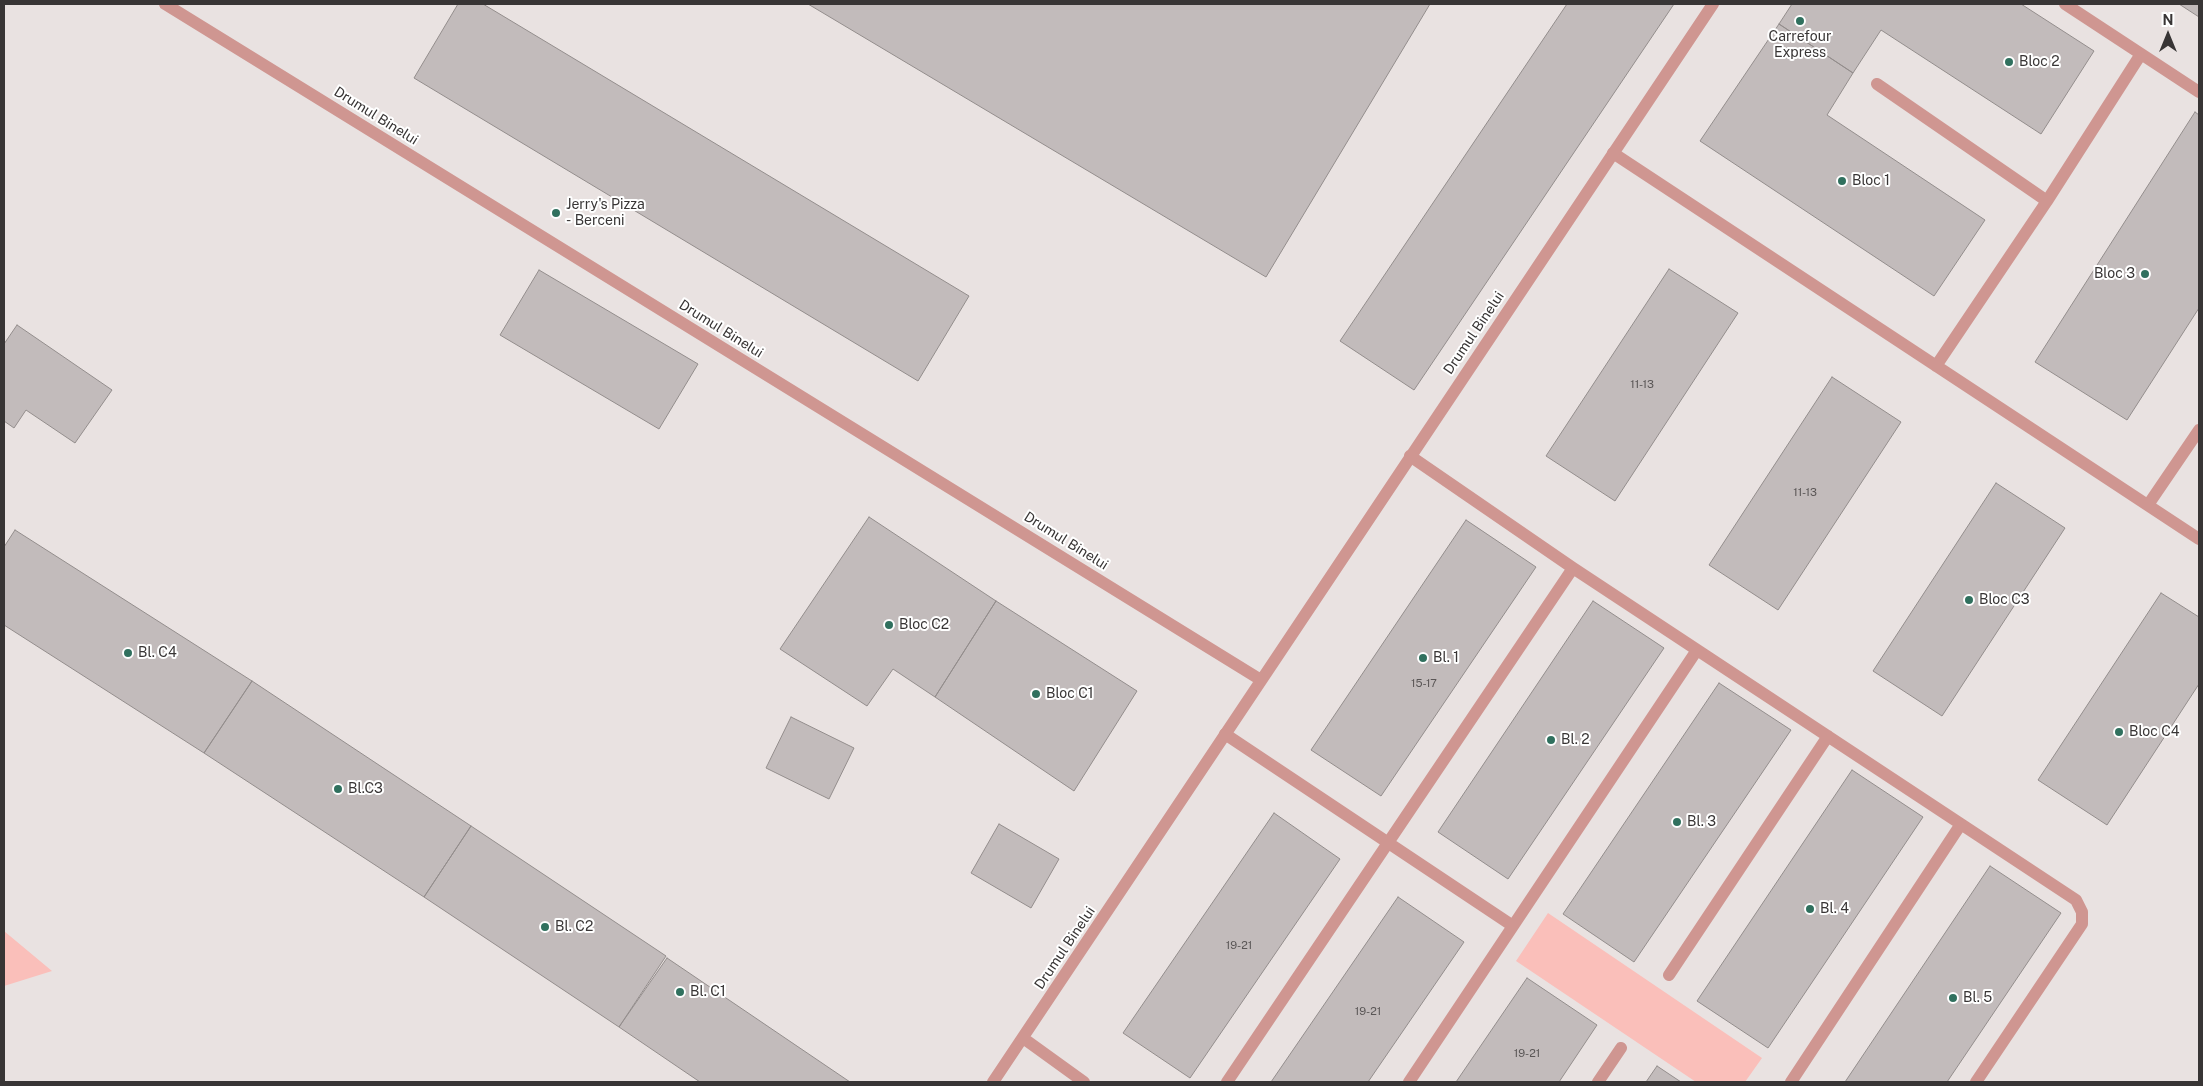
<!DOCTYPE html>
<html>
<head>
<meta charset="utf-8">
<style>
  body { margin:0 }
  #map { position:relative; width:2203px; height:1086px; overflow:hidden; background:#e9e2e1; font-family:"Public Sans",sans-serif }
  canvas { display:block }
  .frame { position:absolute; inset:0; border:5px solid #383535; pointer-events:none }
  .north { position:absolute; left:2143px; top:10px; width:50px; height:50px; -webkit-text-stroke:4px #fff; paint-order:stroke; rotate:0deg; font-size:14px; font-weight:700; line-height:20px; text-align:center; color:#383535 }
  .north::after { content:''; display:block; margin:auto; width:18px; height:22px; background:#383535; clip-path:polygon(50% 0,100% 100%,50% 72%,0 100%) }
</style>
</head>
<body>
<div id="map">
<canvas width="2203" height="1086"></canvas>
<div class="frame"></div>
<div class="north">N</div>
</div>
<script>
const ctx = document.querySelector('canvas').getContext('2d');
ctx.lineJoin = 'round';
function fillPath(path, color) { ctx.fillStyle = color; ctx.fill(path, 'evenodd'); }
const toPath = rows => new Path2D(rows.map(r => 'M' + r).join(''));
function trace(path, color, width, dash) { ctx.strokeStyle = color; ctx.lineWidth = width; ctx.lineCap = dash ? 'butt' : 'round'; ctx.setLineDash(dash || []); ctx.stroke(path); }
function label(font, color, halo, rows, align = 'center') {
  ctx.font = font + ' "Public Sans",sans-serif'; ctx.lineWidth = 4; ctx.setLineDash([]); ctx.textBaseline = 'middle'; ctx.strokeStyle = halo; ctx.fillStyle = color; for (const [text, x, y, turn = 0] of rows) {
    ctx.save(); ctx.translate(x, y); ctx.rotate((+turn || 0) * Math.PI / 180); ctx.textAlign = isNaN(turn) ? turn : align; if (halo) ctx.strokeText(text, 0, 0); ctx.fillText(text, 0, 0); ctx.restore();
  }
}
fillPath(toPath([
  [1548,913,1762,1058,1745,1082,1696,1082,1516,961],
  [4,931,52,971,4,986]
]), '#fabfba');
const building = toPath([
  [458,4,483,4,969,296,918,381,414,78,458,4],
  [808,4,1430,4,1266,277,808,4],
  [1567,4,1674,4,1414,390,1340,341,1567,4],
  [1792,4,2021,4,2094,51,2041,134,1881,30,1853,73,1779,24,1792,4],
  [2179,4,2199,4,2199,17,2179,4],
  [1779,24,1853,73,1827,115,1985,220,1934,296,1700,141,1779,24],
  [2195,112,2199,115,2199,308,2127,420,2035,362,2195,112],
  [1669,269,1738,313,1615,501,1546,456,1669,269],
  [539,270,698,364,659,429,500,335,539,270],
  [17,325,112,390,75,443,26,410,14,428,4,421,4,344,17,325],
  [1832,377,1901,422,1778,610,1709,565,1832,377],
  [1996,483,2065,528,1942,716,1873,671,1996,483],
  [869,517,996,601,935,697,893,669,867,706,780,649,869,517],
  [1466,520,1536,567,1381,796,1311,750,1466,520],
  [15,530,252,681,204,753,4,625,4,547,15,530],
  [2161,593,2199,617,2199,684,2107,825,2038,780,2161,593],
  [996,601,1137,691,1074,791,935,697,996,601],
  [1593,601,1664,648,1508,879,1438,832,1593,601],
  [252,681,471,826,424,897,204,753,252,681],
  [1719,683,1791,730,1634,962,1563,914,1719,683],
  [791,717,854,748,829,799,766,768,791,717],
  [1852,770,1923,817,1768,1048,1697,1001,1852,770],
  [1274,813,1340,859,1190,1078,1123,1033,1274,813],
  [999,824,1059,859,1031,908,971,873,999,824],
  [471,826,666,956,619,1027,424,897,471,826],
  [1990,866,2061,913,1947,1082,1845,1082,1990,866],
  [1398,897,1464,942,1368,1082,1271,1082,1398,897],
  [667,958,850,1082,700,1082,619,1027,667,958],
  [1527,978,1597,1025,1559,1082,1456,1082,1527,978],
  [1657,1066,1681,1082,1646,1082,1657,1066]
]);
fillPath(building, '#c2bbbb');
trace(building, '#938d8c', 1);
trace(toPath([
  [2065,4,2199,92],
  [1877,84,2047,201],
  [1613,153,2199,539],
  [1936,366,2047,201,2141,54],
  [1410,456,1573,568,2076,900,2082,912,2082,924,1976,1082],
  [2148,505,2199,430],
  [1225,734,1513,926],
  [1669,975,1828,736],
  [1227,1082,1573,568],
  [1409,1082,1697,650],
  [1598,1082,1621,1048],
  [1791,1082,1961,824]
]), '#cf9691', 12);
trace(toPath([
  [165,4,1261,680],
  [1023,1038,1084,1082],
  [993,1082,1713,4]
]), '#cf9691', 12);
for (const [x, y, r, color] of [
  [1800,21,5,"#30705e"],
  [2009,62,5,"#30705e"],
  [1842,181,5,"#30705e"],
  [556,213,5,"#30705e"],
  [2145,274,5,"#30705e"],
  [1969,600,5,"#30705e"],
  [889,625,5,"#30705e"],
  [128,653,5,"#30705e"],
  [1423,658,5,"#30705e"],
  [1036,694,5,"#30705e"],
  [2119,732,5,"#30705e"],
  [1551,740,5,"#30705e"],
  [338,789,5,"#30705e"],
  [1677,822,5,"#30705e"],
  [1810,909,5,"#30705e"],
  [545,927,5,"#30705e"],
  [680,992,5,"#30705e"],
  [1953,998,5,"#30705e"]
]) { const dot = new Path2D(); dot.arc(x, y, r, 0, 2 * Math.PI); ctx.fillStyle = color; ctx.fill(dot); trace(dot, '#fff', 2); }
label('11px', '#5a5656', null, [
  ["11-13",1642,385],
  ["11-13",1805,493],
  ["15-17",1424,684],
  ["19-21",1239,946],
  ["19-21",1368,1012],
  ["19-21",1527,1054]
]);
label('14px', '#383535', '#fff', [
  ["Carrefour",1800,37,"center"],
  ["Express",1800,53,"center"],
  ["Bloc 2",2019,62],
  ["Bloc 1",1852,181],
  ["Jerry's Pizza",566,205],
  ["- Berceni",566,221],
  ["Bloc 3",2135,274,"right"],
  ["Bloc C3",1979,600],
  ["Bloc C2",899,625],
  ["Bl. C4",138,653],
  ["Bl. 1",1433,658],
  ["Bloc C1",1046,694],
  ["Bloc C4",2129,732],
  ["Bl. 2",1561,740],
  ["Bl.C3",348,789],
  ["Bl. 3",1687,822],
  ["Bl. 4",1820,909],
  ["Bl. C2",555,927],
  ["Bl. C1",690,992],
  ["Bl. 5",1963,998]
], 'left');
label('14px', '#383535', '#fff', [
  ["Drumul Binelui",376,116,32],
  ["Drumul Binelui",721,329,32],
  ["Drumul Binelui",1474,333,-56],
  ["Drumul Binelui",1066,541,32],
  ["Drumul Binelui",1065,948,-56]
]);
</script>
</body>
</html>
